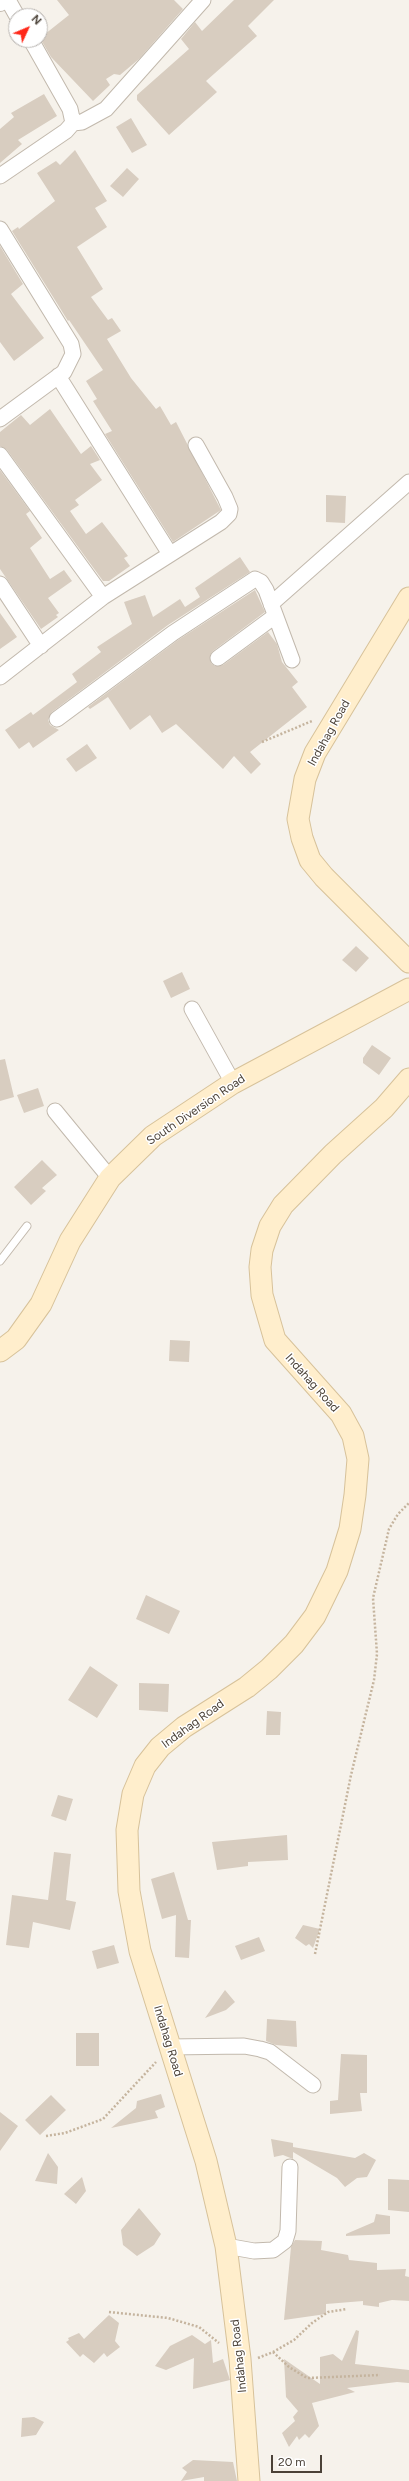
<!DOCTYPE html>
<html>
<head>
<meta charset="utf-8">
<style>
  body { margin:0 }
  #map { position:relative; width:409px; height:2481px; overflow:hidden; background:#f6f2eb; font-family:Figtree,sans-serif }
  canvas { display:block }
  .north { position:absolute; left:8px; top:8px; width:40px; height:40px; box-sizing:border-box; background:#fff; border:1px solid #b7b3af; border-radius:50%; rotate:46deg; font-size:11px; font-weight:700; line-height:16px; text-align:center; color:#4b4238 }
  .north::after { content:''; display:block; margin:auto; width:14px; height:18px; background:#ff2819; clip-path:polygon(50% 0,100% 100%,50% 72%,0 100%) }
  .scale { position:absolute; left:271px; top:2455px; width:51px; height:18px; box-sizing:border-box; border:2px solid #4b4238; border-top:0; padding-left:5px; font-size:12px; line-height:14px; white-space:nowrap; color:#4b4238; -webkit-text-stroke:3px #fff; paint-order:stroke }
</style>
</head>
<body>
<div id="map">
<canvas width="409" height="2481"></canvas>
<div class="north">N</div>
<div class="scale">20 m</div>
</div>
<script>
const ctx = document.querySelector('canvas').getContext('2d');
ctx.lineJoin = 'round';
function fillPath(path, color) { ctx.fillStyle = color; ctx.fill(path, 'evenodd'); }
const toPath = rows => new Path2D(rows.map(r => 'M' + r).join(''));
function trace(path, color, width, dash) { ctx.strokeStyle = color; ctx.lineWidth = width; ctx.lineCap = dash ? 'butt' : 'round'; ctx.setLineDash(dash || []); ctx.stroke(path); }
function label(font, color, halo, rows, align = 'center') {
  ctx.font = font + ' Figtree,sans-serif'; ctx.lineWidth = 3; ctx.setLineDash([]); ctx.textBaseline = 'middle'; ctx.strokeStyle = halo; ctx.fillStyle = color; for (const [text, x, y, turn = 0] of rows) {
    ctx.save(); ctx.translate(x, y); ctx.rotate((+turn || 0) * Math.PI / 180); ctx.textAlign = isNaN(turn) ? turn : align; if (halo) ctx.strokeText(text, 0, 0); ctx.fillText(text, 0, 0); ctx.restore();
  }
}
fillPath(toPath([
  [57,0,174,0,183,9,139,59,120,75,114,74,106,79,110,85,93,101,51,57,40,38,69,15],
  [234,0,274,0,248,26,257,36,206,81,217,92,169,135,137,100,137,95,189,49,181,39,195,22,202,31],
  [44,94,57,116,18,140,22,144,0,163,0,129,14,117,11,113],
  [131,118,147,145,132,153,116,127],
  [75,150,107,201,95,208,107,227,77,247,103,289,91,297,108,320,112,318,121,331,107,339,131,378,156,409,160,406,171,425,176,422,221,510,173,542,105,434,112,431,93,401,97,399,86,381,103,370,69,320,68,321,12,231,18,227,19,229,55,201,37,173,56,161,60,165],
  [127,168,139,179,123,197,110,186],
  [0,246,23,284,11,294,44,338,14,361,0,342],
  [50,409,81,454,91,446,100,460,90,464,102,480,75,500,79,505,70,511,86,534,102,522,128,556,124,558,130,566,109,581,103,581,7,450,0,446,0,432,21,415,30,425],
  [0,470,30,511,26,514,42,538,30,548,50,579,64,570,72,581,48,598,59,613,56,615,58,617,41,629,0,569],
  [326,495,346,496,345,523,326,522],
  [240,557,250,572,168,625,52,712,48,720,50,725,59,730,33,748,29,742,19,749,5,730,31,712,33,715,77,682,72,674,101,652,97,647,132,624,124,602,145,595,153,617,180,599,185,607,200,597,195,588],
  [255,590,265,612,213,651,210,655,211,663,215,666,223,665,268,632,277,644,282,662,298,682,292,687,307,707,250,752,261,764,251,774,234,756,223,769,176,724,162,733,150,715,130,730,108,697,90,709,88,707,178,640],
  [0,613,17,637,0,649],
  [87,744,97,758,76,772,66,759],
  [356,946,369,958,356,972,342,960],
  [182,972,190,989,171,998,163,981],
  [372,1045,391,1058,379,1075,363,1063,363,1058],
  [5,1059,14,1097,0,1101,0,1060],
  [38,1088,44,1106,24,1113,17,1095],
  [42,1160,57,1175,42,1188,46,1191,31,1205,14,1187],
  [170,1340,190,1341,189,1362,169,1361],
  [146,1595,180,1611,169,1634,136,1619],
  [90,1666,118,1685,97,1718,68,1700],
  [139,1683,169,1684,168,1712,139,1710],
  [267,1711,281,1712,280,1735,266,1735],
  [58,1795,73,1799,66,1821,51,1816],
  [287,1835,288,1860,248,1862,248,1866,217,1870,212,1842],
  [54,1852,71,1854,66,1900,76,1902,70,1930,33,1922,29,1948,6,1945,12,1895,48,1900],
  [174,1872,188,1920,191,1920,189,1958,175,1957,176,1915,162,1919,151,1879],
  [303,1925,320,1929,313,1948,309,1944,306,1946,295,1938],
  [259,1937,265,1951,241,1960,235,1946],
  [114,1945,119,1963,97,1969,92,1951],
  [225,1990,235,2002,226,2010,205,2018],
  [267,2019,296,2021,297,2047,276,2045,266,2041],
  [76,2033,99,2033,99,2066,76,2066],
  [341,2054,367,2055,367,2093,360,2093,362,2111,330,2114,330,2101,338,2100],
  [161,2094,165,2107,155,2111,158,2118,111,2128,136,2108,137,2101],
  [51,2095,66,2110,40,2135,25,2120],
  [0,2112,18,2126,0,2151],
  [271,2139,293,2143,293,2147,355,2158,364,2153,376,2160,367,2177,357,2178,345,2187,337,2178,293,2152,293,2159,283,2155,274,2157],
  [48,2153,58,2167,57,2184,35,2181],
  [82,2177,86,2191,76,2204,64,2194],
  [388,2179,409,2180,409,2212,388,2210],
  [139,2208,161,2234,154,2245,137,2256,123,2245,121,2230],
  [376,2214,390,2216,390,2234,346,2236,346,2234,374,2222],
  [295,2240,322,2241,321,2250,348,2255,349,2260,377,2263,377,2270,406,2269,405,2276,409,2277,409,2301,392,2300,379,2303,379,2307,363,2305,363,2301,326,2304,326,2314,284,2320,291,2247],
  [109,2315,119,2323,115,2341,120,2347,107,2357,104,2353,94,2363,83,2354,80,2357,66,2342,69,2340,68,2338,79,2333,84,2339],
  [356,2330,359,2331,355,2364,409,2370,409,2383,397,2382,347,2388,355,2392,312,2403,319,2426,309,2438,305,2434,299,2440,297,2436,289,2447,282,2433,295,2421,293,2417,298,2411,286,2397,284,2359,320,2384,320,2357,333,2354,342,2361],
  [192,2335,205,2344,211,2340,213,2363,223,2359,230,2380,193,2389,194,2358,166,2370,155,2366,170,2346],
  [34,2417,44,2422,36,2435,21,2437,22,2418],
  [193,2460,233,2462,237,2481,204,2481,204,2477,181,2481,187,2472,182,2468]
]), '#d8cdc0');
const service = toPath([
  [0,1261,27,1226]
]);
const minor = toPath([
  [8,0,17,16],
  [73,123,82,122,106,109,203,0],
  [0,176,66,131,73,123,70,109,31,40],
  [0,229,71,344,73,354,64,372,0,419],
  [58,376,170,554],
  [0,455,103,597],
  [0,584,41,646],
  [271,604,409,482],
  [218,658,275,616],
  [0,677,103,597,221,522,229,514,230,509,225,497,196,445],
  [57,719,173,633,255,579,261,582,266,590,292,660],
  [192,1009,233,1083],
  [55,1111,110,1178],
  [169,2047,244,2046,260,2049,270,2052,313,2085],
  [226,2246,254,2251,273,2250,285,2241,288,2231,290,2167]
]);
const tertiary = toPath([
  [0,2,3,0]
]);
const secondary = toPath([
  [409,598,315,753,305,779,298,819,302,838,310,860,324,877,409,962],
  [0,1351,16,1339,41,1304,70,1241,110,1178,153,1136,233,1083,409,989],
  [249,2481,240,2359,226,2246,206,2161,140,1951,129,1891,127,1830,133,1794,145,1766,160,1747,184,1727,247,1687,269,1669,294,1644,315,1616,337,1571,350,1529,355,1495,358,1459,353,1436,341,1414,275,1340,262,1295,260,1267,262,1250,270,1226,283,1205,333,1154,384,1108,409,1079]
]);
trace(service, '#c2b9ad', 9);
trace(minor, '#c2b9ad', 17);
trace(tertiary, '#c2b9ad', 20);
trace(secondary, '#d7c29a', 23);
trace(toPath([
  [262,742,312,721],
  [315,1954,351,1775,374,1680,377,1654,373,1598,389,1529,398,1514,409,1503],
  [46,2136,65,2133,103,2119,156,2062],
  [109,2312,168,2318,199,2327,219,2343],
  [273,2352,289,2367,307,2378,380,2375],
  [258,2358,273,2352,294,2340,312,2323,328,2312,347,2309]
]), '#c5b49e', 2.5, [2, 2]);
trace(service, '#fff', 7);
trace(minor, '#fff', 15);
trace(tertiary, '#fff', 18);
trace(secondary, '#fec', 21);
label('12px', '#4b4238', '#fff', [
  ["Indahag Road",329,733,-61],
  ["South Diversion Road",196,1110,-34],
  ["Indahag Road",312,1383,48],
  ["Indahag Road",193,1724,-36],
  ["Indahag Road",168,2041,73],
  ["Indahag Road",239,2356,-96]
]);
</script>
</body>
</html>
